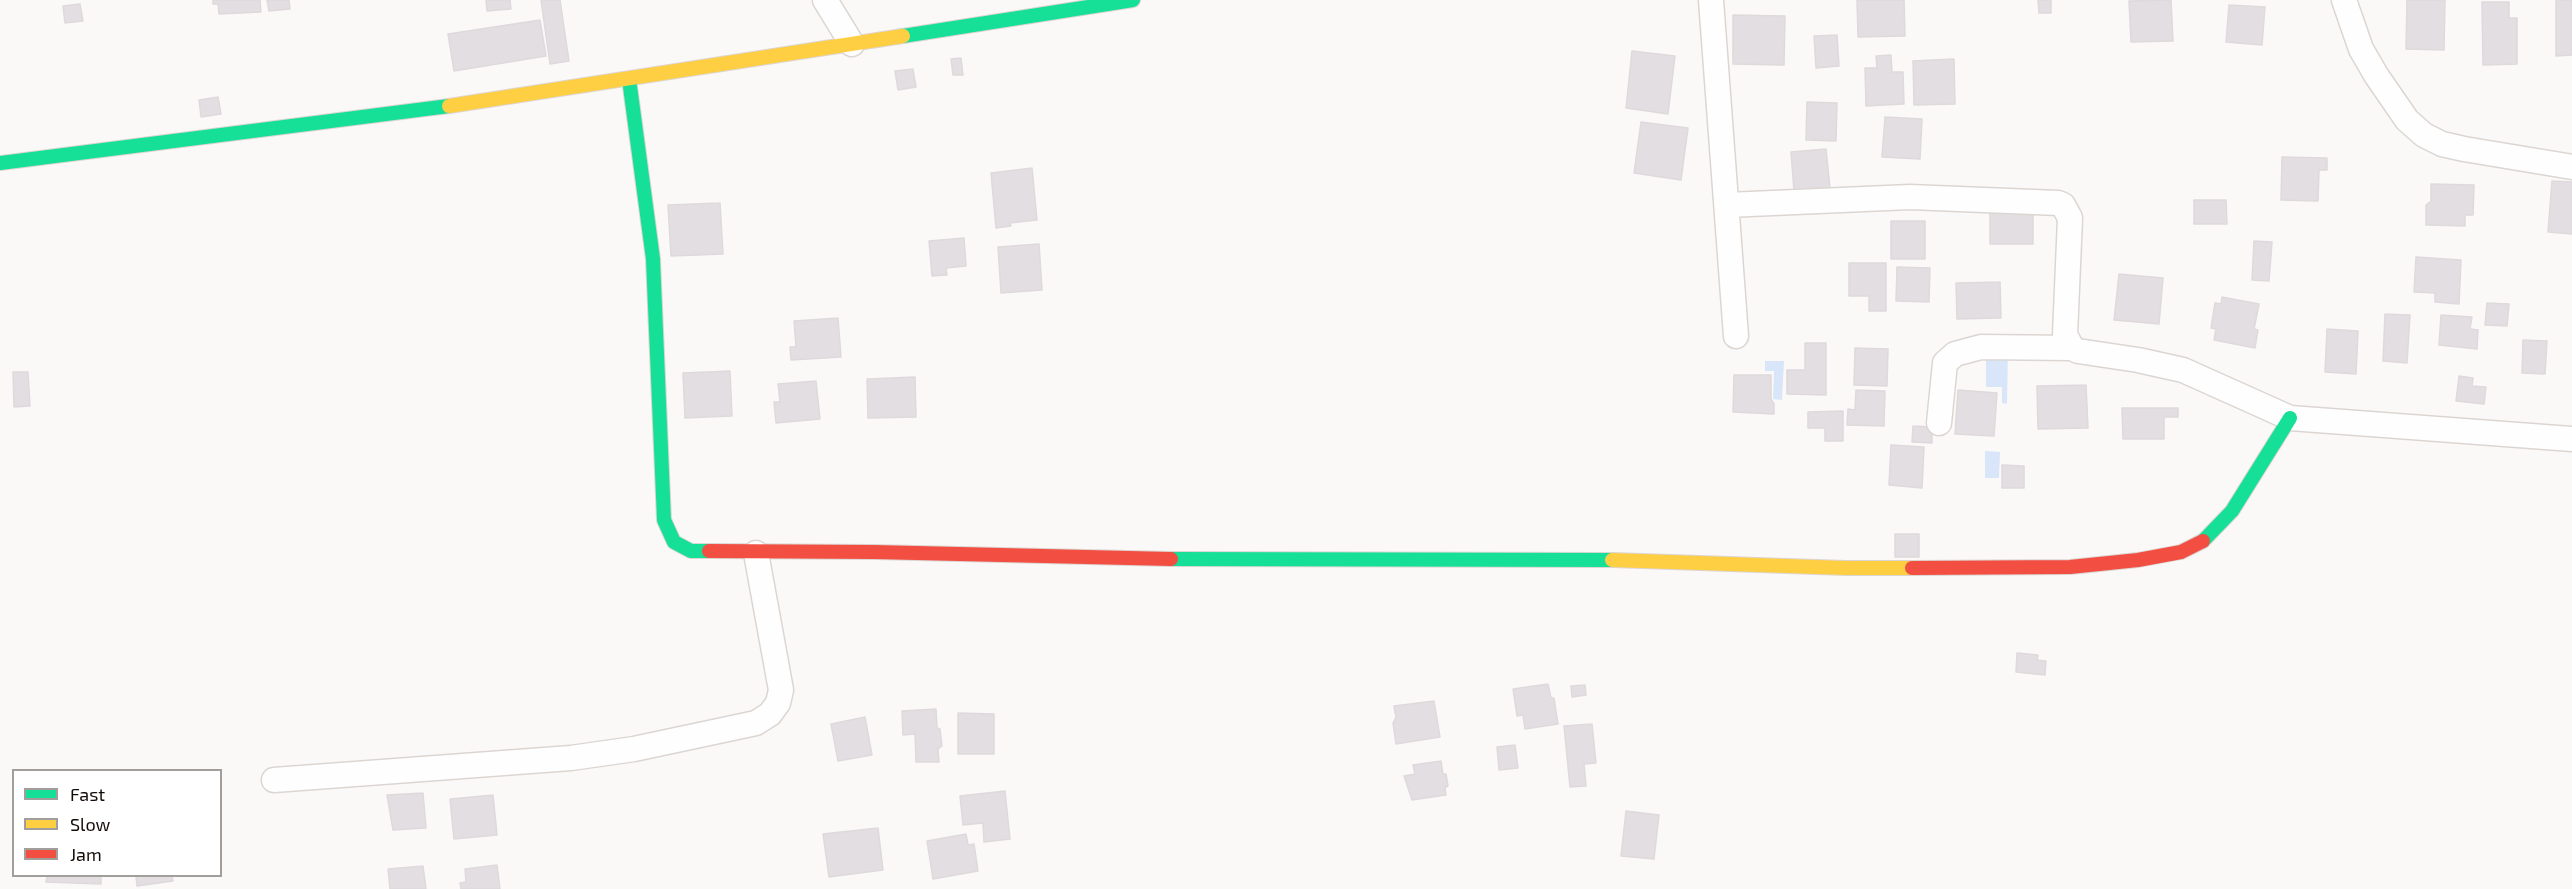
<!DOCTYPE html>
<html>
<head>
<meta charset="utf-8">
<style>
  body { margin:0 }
  #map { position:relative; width:2572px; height:889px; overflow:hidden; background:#fbf9f7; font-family:"Exo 2",sans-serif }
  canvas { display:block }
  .legend { position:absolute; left:12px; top:769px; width:210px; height:108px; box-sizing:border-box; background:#fff; border:2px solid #a19e9c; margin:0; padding:8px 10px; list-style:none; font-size:18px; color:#140c08 }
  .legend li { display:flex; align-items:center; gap:12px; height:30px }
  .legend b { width:30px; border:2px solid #a19e9c }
</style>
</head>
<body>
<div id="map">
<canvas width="2572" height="889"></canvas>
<ul class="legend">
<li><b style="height:8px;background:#16e098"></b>Fast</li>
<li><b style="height:8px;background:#ffcf43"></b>Slow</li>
<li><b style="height:8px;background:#f24e42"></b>Jam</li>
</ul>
</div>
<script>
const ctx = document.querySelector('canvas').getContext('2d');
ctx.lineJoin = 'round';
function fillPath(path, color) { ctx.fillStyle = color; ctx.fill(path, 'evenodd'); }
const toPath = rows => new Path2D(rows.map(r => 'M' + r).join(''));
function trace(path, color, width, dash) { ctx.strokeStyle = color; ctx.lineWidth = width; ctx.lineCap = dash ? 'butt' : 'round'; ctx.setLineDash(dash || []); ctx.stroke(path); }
fillPath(toPath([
  [1986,349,2008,350,2007,404,2002,403,2002,387,1986,387],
  [1765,361,1784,361,1782,400,1773,399,1774,371,1765,371],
  [1985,451,2000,452,1999,478,1985,478]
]), '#d9e5f8');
const building = toPath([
  [213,0,260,0,261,12,219,14,218,4,213,4,213,0],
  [267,0,289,0,290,9,269,11,267,0],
  [486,0,510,0,511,9,487,11,486,0],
  [541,0,560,0,569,61,550,64,541,0],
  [1857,0,1904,0,1905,36,1858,37,1857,0],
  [2038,0,2051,0,2051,13,2039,13,2038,0],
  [2171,0,2173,41,2131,42,2129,1,2171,0],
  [2407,0,2445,0,2444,50,2406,49,2407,0],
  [2556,0,2572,0,2572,55,2556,56,2556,0],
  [2482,2,2509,2,2509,18,2517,18,2517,64,2483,65,2482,2],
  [80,4,83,21,65,23,63,6,80,4],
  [2229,5,2265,7,2262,45,2226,42,2229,5],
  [1733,15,1785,16,1784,65,1733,64,1733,15],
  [540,20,546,56,454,71,448,34,540,20],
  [1837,35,1839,66,1816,68,1814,36,1837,35],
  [1632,51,1675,56,1668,114,1626,108,1632,51],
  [1891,55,1892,72,1903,72,1904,104,1866,106,1865,68,1877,68,1876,56,1891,55],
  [961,58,963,75,953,75,951,59,961,58],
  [1954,59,1955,104,1914,105,1913,61,1954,59],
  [913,69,916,87,898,90,895,71,913,69],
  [218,97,221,114,201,117,199,100,218,97],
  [1807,102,1837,103,1836,141,1806,140,1807,102],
  [1885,117,1922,119,1920,159,1882,157,1885,117],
  [1641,122,1688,128,1681,180,1634,173,1641,122],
  [1826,149,1830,188,1794,191,1791,152,1826,149],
  [2282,157,2327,158,2327,170,2319,170,2318,201,2281,200,2282,157],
  [1032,168,1037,220,1010,223,1011,226,996,228,991,173,1032,168],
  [2552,181,2572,182,2572,234,2548,232,2552,181],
  [2431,184,2474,185,2473,215,2465,215,2465,226,2426,225,2426,205,2431,201,2431,184],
  [2194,200,2226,200,2227,224,2194,224,2194,200],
  [720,203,723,254,671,256,668,205,720,203],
  [1990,207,2033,207,2033,244,1990,244,1990,207],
  [1891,221,1925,221,1925,259,1891,259,1891,221],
  [964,238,966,266,946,268,947,275,932,276,929,241,964,238],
  [2254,241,2272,242,2269,281,2252,280,2254,241],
  [1039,244,1042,290,1001,293,998,247,1039,244],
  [2416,257,2461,260,2459,304,2435,302,2435,293,2414,292,2416,257],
  [1849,263,1886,263,1886,311,1869,311,1869,296,1849,296,1849,263],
  [1897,267,1930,268,1929,302,1896,301,1897,267],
  [2119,274,2163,278,2159,324,2114,320,2119,274],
  [2000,282,2001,318,1957,319,1956,283,2000,282],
  [2222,297,2259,304,2254,329,2258,330,2255,348,2214,340,2216,329,2211,328,2215,303,2221,304,2222,297],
  [2487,303,2509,304,2507,326,2485,325,2487,303],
  [2385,314,2410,315,2407,363,2383,361,2385,314],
  [2441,315,2472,317,2470,329,2478,330,2477,349,2439,345,2441,315],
  [838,318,841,357,791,360,790,347,796,347,794,321,838,318],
  [2327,329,2358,331,2356,374,2325,372,2327,329],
  [2523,340,2547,341,2545,374,2522,373,2523,340],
  [1805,343,1826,343,1826,395,1787,394,1787,370,1805,370,1805,343],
  [1855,348,1888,349,1887,386,1854,385,1855,348],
  [730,371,732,416,685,418,683,373,730,371],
  [13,372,28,372,30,406,14,407,13,372],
  [1734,375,1771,375,1771,399,1774,404,1774,414,1733,412,1734,375],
  [2459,376,2473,378,2472,386,2486,387,2484,404,2456,401,2459,376],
  [915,377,916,417,868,418,867,379,915,377],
  [816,381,820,419,776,423,774,402,780,402,778,384,816,381],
  [2086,385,2088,428,2038,429,2037,386,2086,385],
  [1856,390,1885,391,1884,426,1847,425,1848,409,1855,410,1856,390],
  [1958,390,1997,393,1994,436,1955,434,1958,390],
  [2122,408,2178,408,2178,417,2164,417,2164,439,2123,439,2122,408],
  [1843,411,1843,441,1825,441,1825,428,1808,428,1808,412,1843,411],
  [1913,426,1932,427,1932,443,1912,442,1913,426],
  [1891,445,1924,447,1922,488,1889,485,1891,445],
  [2002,465,2024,466,2024,488,2002,488,2002,465],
  [1895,534,1919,534,1919,557,1895,557,1895,534],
  [2017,653,2038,655,2037,660,2046,661,2045,675,2016,672,2017,653],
  [1548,684,1551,698,1554,698,1558,724,1525,729,1523,715,1517,716,1513,689,1548,684],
  [1585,685,1586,695,1572,697,1571,686,1585,685],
  [1434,701,1440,737,1396,744,1393,723,1396,717,1394,706,1434,701],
  [936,709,937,728,940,729,942,746,938,749,939,762,916,762,915,734,903,735,902,711,936,709],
  [958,713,994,714,994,754,958,754,958,713],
  [865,717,872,755,838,761,831,724,865,717],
  [1592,724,1596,763,1584,764,1586,786,1570,787,1564,726,1592,724],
  [1515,745,1518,768,1499,770,1497,747,1515,745],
  [1441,761,1443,774,1446,774,1448,786,1445,788,1446,795,1412,800,1404,776,1415,774,1413,765,1441,761],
  [1005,791,1010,839,984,842,983,823,963,825,960,796,1005,791],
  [423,793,426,828,393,830,387,795,423,793],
  [493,795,497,835,454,839,450,799,493,795],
  [1626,811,1659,815,1654,859,1621,856,1626,811],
  [878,828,883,870,829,877,823,834,878,828],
  [966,834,968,845,974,844,978,871,933,879,927,841,966,834],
  [497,865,500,889,461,889,460,883,466,882,465,869,497,865],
  [423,866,426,889,390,889,388,869,423,866],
  [47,876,101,876,101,884,46,882,47,876],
  [136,876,172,876,173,881,137,886,136,876]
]);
fillPath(building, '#e3dee1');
trace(building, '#ded9dc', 1.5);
const street = toPath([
  [825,0,852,44],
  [1711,0,1736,336],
  [2344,0,2361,49,2376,75,2407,120,2424,135,2442,144,2464,149,2572,167],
  [1727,205,1910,197,2058,203,2063,205,2070,218,2065,335,2072,348,2078,351,2138,360,2183,370,2290,418,2572,439],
  [1939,423,1945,363,1955,354,1981,347,2072,348],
  [274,780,571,758,634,749,756,723,770,714,778,703,781,690,756,553]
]);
const fast = toPath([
  [903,36,1133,0],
  [629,79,653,259,664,520,674,542,691,551,709,551],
  [0,163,449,106],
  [2203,541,2232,511,2290,418],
  [1171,559,1612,560]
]);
const slow = toPath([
  [449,106,903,36],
  [1612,560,1846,568,1912,568]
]);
const jam = toPath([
  [709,551,874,552,1171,559],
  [1912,568,2070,567,2138,560,2181,552,2203,541]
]);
trace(street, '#dcd6d2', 27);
trace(fast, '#dcd6d2', 16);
trace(slow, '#dcd6d2', 16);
trace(jam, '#dcd6d2', 16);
trace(street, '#fefefe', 24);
trace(fast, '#16e098', 14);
trace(slow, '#ffcf43', 14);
trace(jam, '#f24e42', 14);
</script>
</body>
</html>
